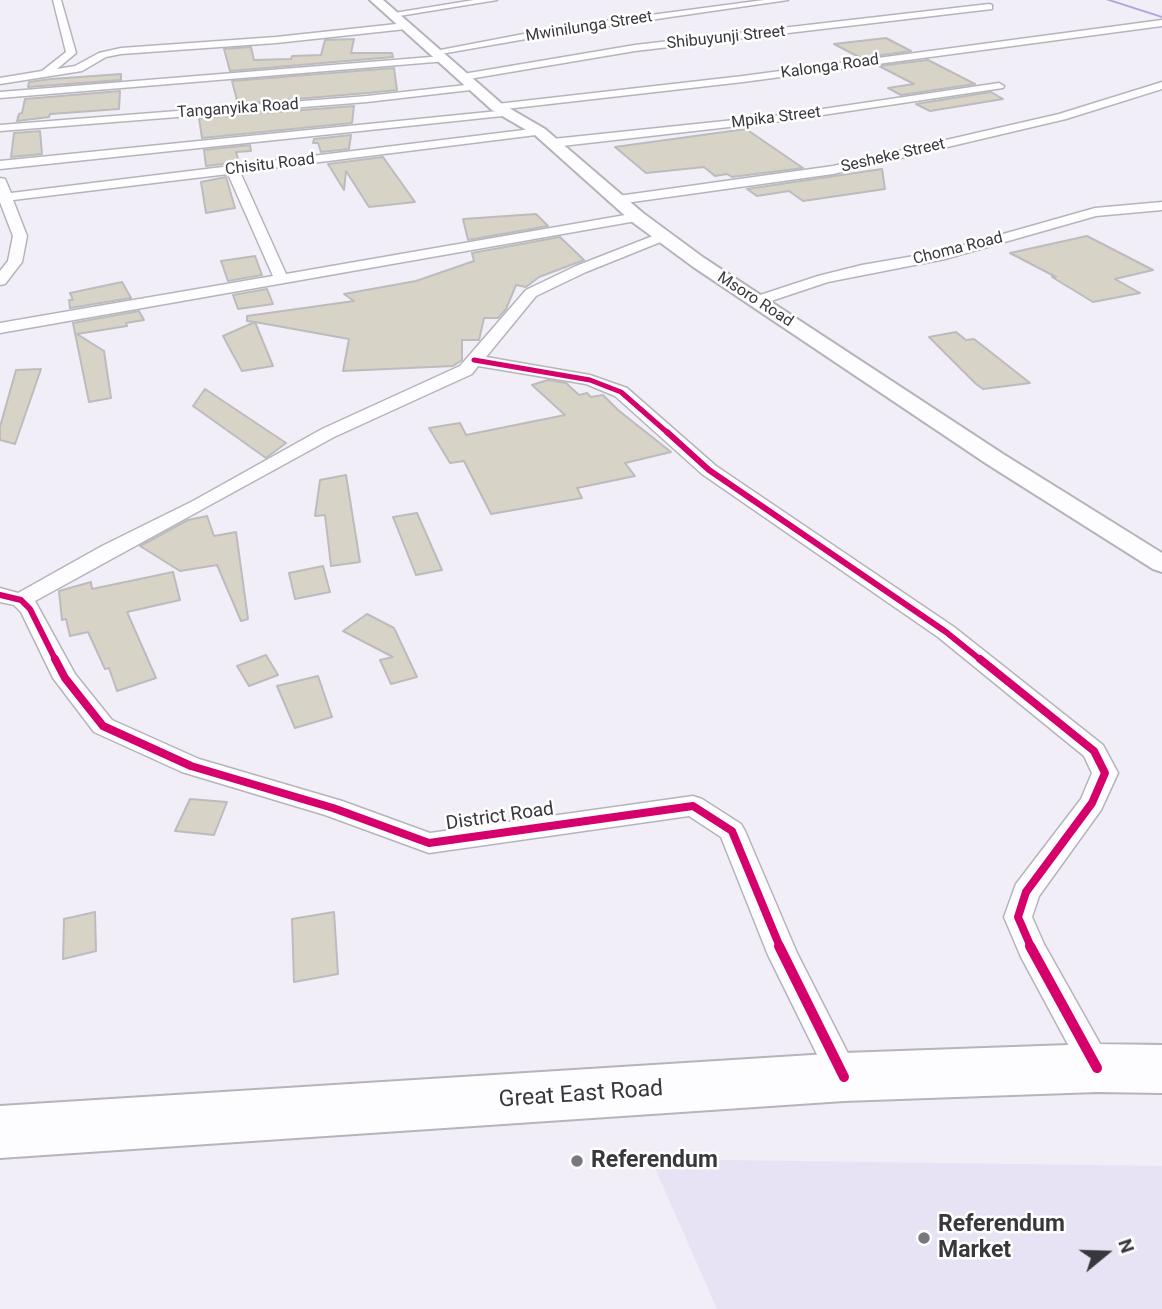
<!DOCTYPE html>
<html>
<head>
<meta charset="utf-8">
<style>
  body { margin:0 }
  #map { position:relative; width:1162px; height:1309px; overflow:hidden; background:#f1eef8; font-family:Roboto,sans-serif }
  canvas { display:block }
  .north { position:absolute; left:1071px; top:1218px; width:70px; height:70px; -webkit-text-stroke:5px #fff; paint-order:stroke; rotate:71deg; font-size:19px; font-weight:700; line-height:28px; text-align:center; color:#38373d }
  .north::after { content:''; display:block; margin:auto; width:24px; height:32px; background:#38373d; clip-path:polygon(50% 0,100% 100%,50% 72%,0 100%) }
</style>
</head>
<body>
<div id="map">
<canvas width="1162" height="1309"></canvas>
<div class="north">N</div>
</div>
<script>
const ctx = document.querySelector('canvas').getContext('2d');
ctx.lineJoin = 'round';
function fillPath(path, color) { ctx.fillStyle = color; ctx.fill(path, 'evenodd'); }
const toPath = rows => new Path2D(rows.map(r => 'M' + r).join(''));
function trace(path, color, width, dash) { ctx.strokeStyle = color; ctx.lineWidth = width; ctx.lineCap = dash ? 'butt' : 'round'; ctx.setLineDash(dash || []); ctx.stroke(path); }
function label(font, color, halo, rows, align = 'center') {
  ctx.font = font + ' Roboto,sans-serif'; ctx.lineWidth = 5; ctx.setLineDash([]); ctx.textBaseline = 'middle'; ctx.strokeStyle = halo; ctx.fillStyle = color; for (const [text, x, y, turn = 0] of rows) {
    ctx.save(); ctx.translate(x, y); ctx.rotate((+turn || 0) * Math.PI / 180); ctx.textAlign = isNaN(turn) ? turn : align; if (halo) ctx.strokeText(text, 0, 0); ctx.fillText(text, 0, 0); ctx.restore();
  }
}
fillPath(toPath([
  [651,1159,1162,1166,1162,1309,717,1309]
]), '#e7e3f4');
fillPath(toPath([
  [1106,0,1112,0,1162,16,1162,18,1106,0]
]), '#b5a4db');
const building = toPath([
  [886,38,911,51,861,58,834,44,886,38],
  [354,39,351,53,392,53,393,57,230,71,224,49,251,47,254,60,291,59,292,56,321,55,325,40,354,39],
  [928,60,975,84,901,95,888,88,914,84,879,66,928,60],
  [394,68,397,90,367,93,238,104,232,81,394,68],
  [121,74,121,80,28,87,29,82,51,79,121,74],
  [120,91,119,109,50,114,49,117,17,121,19,114,22,113,25,99,120,91],
  [991,92,1003,99,930,111,916,104,991,92],
  [354,106,352,123,202,138,199,118,354,106],
  [746,129,803,168,732,177,727,174,715,176,704,167,646,173,615,147,746,129],
  [40,131,42,154,11,157,14,133,40,131],
  [351,135,349,149,321,152,318,143,313,143,314,139,351,135],
  [250,145,251,151,236,152,239,162,206,166,204,150,250,145],
  [383,157,415,202,369,207,346,171,344,190,328,164,383,157],
  [882,169,885,189,803,201,789,191,757,196,747,189,882,169],
  [226,177,235,208,206,213,201,182,226,177],
  [536,214,548,226,468,240,463,219,536,214],
  [1087,236,1153,270,1115,279,1140,293,1093,302,1052,277,1056,277,1010,253,1087,236],
  [560,237,584,260,539,277,526,287,516,285,506,309,498,318,484,318,479,340,462,340,462,360,453,366,343,371,349,339,255,322,273,366,242,371,223,336,255,322,247,321,247,316,354,301,344,294,416,281,474,261,472,253,560,237],
  [255,256,262,275,228,281,221,261,255,256],
  [122,282,131,298,70,308,69,300,73,300,70,293,122,282],
  [267,289,273,304,238,309,233,295,267,289],
  [139,311,144,320,126,323,127,326,77,334,104,351,111,398,89,402,73,323,139,311],
  [956,332,966,340,974,339,1030,383,983,389,976,384,929,337,956,332],
  [41,369,15,444,0,440,0,427,16,370,41,369],
  [548,380,566,383,579,395,587,393,591,397,603,395,618,410,671,452,625,463,635,476,577,488,582,498,491,514,464,461,450,463,429,428,460,423,466,435,565,415,532,385,548,380],
  [205,389,286,443,266,458,193,406,205,389],
  [346,475,360,562,331,566,325,515,315,516,320,480,346,475],
  [417,513,442,570,416,575,393,517,417,513],
  [207,516,214,536,236,532,248,619,241,621,217,565,180,571,140,546,188,520,207,516],
  [323,566,330,592,295,599,289,573,323,566],
  [173,572,180,600,127,612,156,678,117,691,109,668,105,669,88,632,70,636,66,619,62,620,59,591,91,582,92,589,173,572],
  [367,614,394,628,417,677,391,684,380,660,393,657,343,631,367,614],
  [266,655,278,675,249,686,237,666,266,655],
  [318,676,332,717,295,728,277,686,318,676],
  [190,799,227,802,214,835,175,831,190,799],
  [95,912,96,951,63,959,64,919,95,912],
  [334,912,338,974,294,982,292,919,334,912]
]);
fillPath(building, '#d7d4c7');
trace(building, '#bdbbbd', 2);
const minor = toPath([
  [53,0,61,0,76,53,57,69,75,66,99,53,121,48,276,37,406,23,411,26,406,29,276,43,121,54,106,57,82,71,0,84,0,78,42,71,66,52,53,0],
  [474,0,497,0,393,17,388,14,474,0],
  [764,0,788,0,560,33,435,55,430,52,560,27,764,0],
  [989,4,992,5,992,9,635,51,463,80,458,77,463,74,635,45,989,4],
  [1162,20,1162,26,743,82,497,110,491,107,497,104,743,76,1162,20],
  [443,56,447,57,447,61,0,98,0,92,443,56],
  [1162,82,1162,89,1066,119,833,174,618,204,611,200,618,196,833,166,1059,114,1162,82],
  [999,83,1004,86,1003,88,782,121,553,147,547,143,553,139,782,115,999,83],
  [475,84,480,87,479,89,367,102,0,131,0,125,367,96,475,84],
  [508,110,512,111,512,115,0,169,0,161,508,110],
  [540,128,544,130,544,134,240,172,286,274,637,213,642,214,642,220,0,333,0,323,273,276,228,174,13,200,27,236,22,262,5,284,0,285,0,271,8,261,13,236,0,202,0,178,5,179,11,193,540,128],
  [1162,202,1162,210,1096,216,945,259,828,282,756,306,748,301,751,298,818,276,862,265,943,251,1095,208,1162,202],
  [663,232,668,233,668,239,586,272,536,296,486,357,590,375,627,388,716,466,954,627,1103,745,1118,773,1101,810,1039,896,1032,917,1044,944,1108,1058,1113,1068,1108,1078,1097,1082,1086,1078,1021,957,1004,917,1016,884,1081,799,1092,773,1084,756,938,637,702,474,615,396,586,384,478,366,472,374,334,437,35,601,75,674,112,720,199,759,342,801,430,833,693,796,702,799,741,824,745,831,797,953,860,1077,855,1087,844,1091,833,1087,768,955,721,837,689,816,429,853,325,815,182,772,94,732,53,678,21,612,14,605,0,602,0,588,18,593,102,546,193,501,322,429,460,366,526,290,576,266,663,232]
]);
const tertiary = toPath([
  [370,0,383,0,502,104,545,129,643,213,704,258,1003,454,1162,553,1162,572,1153,569,987,464,692,266,631,221,535,135,492,110,370,0]
]);
const trunk = toPath([
  [1097,1044,1162,1045,1162,1093,1097,1092,844,1101,0,1158,0,1106,844,1053,1097,1044]
]);
trace(minor, '#b6b4bb', 3);
trace(tertiary, '#b6b4bb', 4);
trace(trunk, '#b6b4bb', 4);
fillPath(minor, '#fdfcfe');
fillPath(tertiary, '#fdfcfe');
fillPath(trunk, '#fdfcfe');
trace(toPath([
  [474,360,590,380,621,392,669,434]
]), '#d6006c', 5);
trace(toPath([
  [667,432,709,470,946,632,982,661],
  [0,595,21,600,30,609,56,661]
]), '#d6006c', 6);
trace(toPath([
  [55,659,65,678,103,726,191,766,333,808,429,843,693,806,732,831,780,947],
  [980,659,1094,751,1105,773,1092,803,1026,892,1018,917,1031,947]
]), '#d6006c', 8);
trace(toPath([
  [779,946,844,1077],
  [1030,946,1097,1068]
]), '#d6006c', 10);
for (const [x, y, r, color] of [
  [577,1161,7,"#79777e"],
  [924,1238,7,"#79777e"]
]) { const dot = new Path2D(); dot.arc(x, y, r, 0, 2 * Math.PI); ctx.fillStyle = color; ctx.fill(dot); trace(dot, '#fff', 2.5); }
label('16px', '#38373d', '#fff', [
  ["Mwinilunga Street",589,27,-9],
  ["Shibuyunji Street",726,38,-6],
  ["Kalonga Road",830,67,-8],
  ["Tanganyika Road",238,109,-4],
  ["Mpika Street",776,118,-7],
  ["Sesheke Street",893,156,-13],
  ["Chisitu Road",270,165,-7],
  ["Choma Road",958,249,-14],
  ["Msoro Road",755,300,33]
]);
label('19px', '#38373d', '#fff', [
  ["District Road",500,817,-8]
]);
label('23px', '#38373d', '#fff', [
  ["Great East Road",581,1095,-4]
]);
label('bold 23px', '#38373d', '#fff', [
  ["Referendum",591,1161],
  ["Referendum",938,1225],
  ["Market",938,1251]
], 'left');
</script>
</body>
</html>
